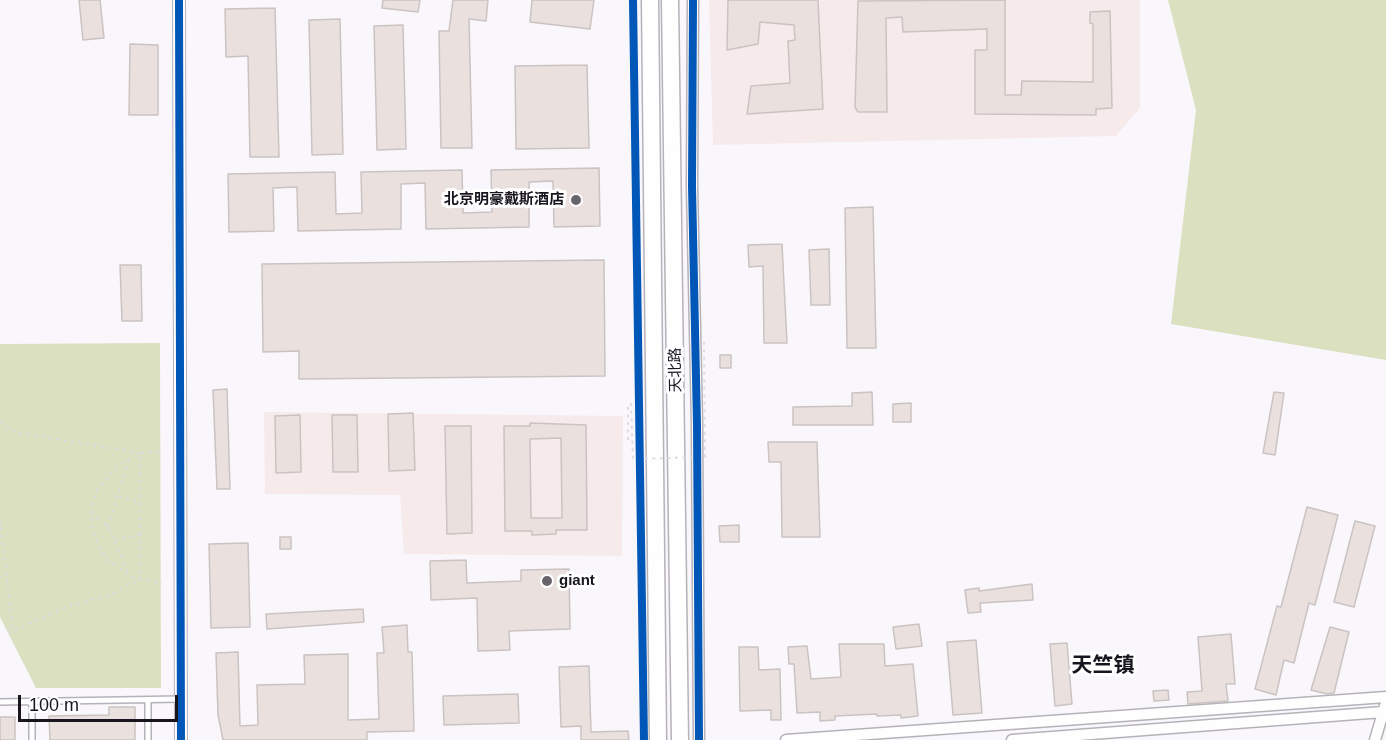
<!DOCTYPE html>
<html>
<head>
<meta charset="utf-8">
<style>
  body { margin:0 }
  #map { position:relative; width:1386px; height:740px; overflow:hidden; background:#f9f7fb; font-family:Arial,sans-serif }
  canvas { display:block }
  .scale { position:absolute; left:18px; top:695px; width:160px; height:27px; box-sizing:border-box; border:3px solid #19151f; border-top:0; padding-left:8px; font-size:18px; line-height:21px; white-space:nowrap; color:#19151f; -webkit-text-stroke:4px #fff; paint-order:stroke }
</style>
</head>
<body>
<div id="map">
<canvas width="1386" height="740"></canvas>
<div class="scale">100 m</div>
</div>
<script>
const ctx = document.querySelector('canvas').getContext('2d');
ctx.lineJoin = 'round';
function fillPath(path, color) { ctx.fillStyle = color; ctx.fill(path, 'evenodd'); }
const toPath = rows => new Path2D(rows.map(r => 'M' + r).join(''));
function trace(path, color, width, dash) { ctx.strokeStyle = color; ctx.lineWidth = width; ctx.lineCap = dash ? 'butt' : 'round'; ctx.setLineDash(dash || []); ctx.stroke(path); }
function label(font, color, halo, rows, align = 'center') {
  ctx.font = font + ' Arial,"Noto Sans SC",sans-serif'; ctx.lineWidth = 6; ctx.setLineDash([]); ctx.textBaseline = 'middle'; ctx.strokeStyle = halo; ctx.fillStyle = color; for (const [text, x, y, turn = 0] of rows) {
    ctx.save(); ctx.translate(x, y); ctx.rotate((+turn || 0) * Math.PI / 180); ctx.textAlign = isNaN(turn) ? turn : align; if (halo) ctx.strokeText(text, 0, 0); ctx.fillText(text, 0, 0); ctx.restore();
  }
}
fillPath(toPath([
  [709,0,1140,0,1140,108,1116,136,713,145],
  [264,412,623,416,622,556,404,554,400,495,265,494]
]), '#f6eaeb');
fillPath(toPath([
  [1168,0,1386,0,1386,360,1171,324,1196,110],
  [160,343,161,688,36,688,0,617,0,344]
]), '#dbe0c0');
const building = toPath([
  [79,0,100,0,104,38,83,40,79,0],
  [383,0,420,0,418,12,382,8,383,0],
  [453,0,488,0,486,21,469,19,472,148,441,148,439,31,449,31,453,0],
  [532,0,594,0,590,29,530,22,532,0],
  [728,0,818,0,823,109,747,114,751,86,790,83,788,41,795,40,794,25,760,22,758,44,727,50,728,0],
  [1005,0,1005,95,1021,95,1022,81,1093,82,1093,24,1090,23,1090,12,1110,11,1112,108,1096,109,1096,115,975,114,975,50,987,50,987,29,903,32,902,17,886,18,887,112,858,112,855,107,858,1,1005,0],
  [275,8,279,157,250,157,248,56,226,57,225,9,275,8],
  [340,19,343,154,312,155,309,20,340,19],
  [403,25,406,149,377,150,374,26,403,25],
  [130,44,158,45,158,115,129,115,130,44],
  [587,65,589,148,516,149,515,66,587,65],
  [599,168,600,226,554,227,553,181,529,182,529,227,426,229,425,183,401,184,401,229,298,231,297,187,273,188,274,231,229,232,228,174,335,172,336,214,362,213,361,172,462,170,463,213,492,212,491,170,599,168],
  [873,207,876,348,847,348,845,208,873,207],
  [782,244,787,343,764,343,763,266,749,267,748,245,782,244],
  [829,249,830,305,811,305,809,250,829,249],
  [604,260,605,376,299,379,299,351,263,352,262,264,604,260],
  [120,265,141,265,142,321,122,321,120,265],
  [720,355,731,355,731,368,720,368,720,355],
  [227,389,230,489,217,489,213,390,227,389],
  [872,392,873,425,793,425,793,407,852,406,852,393,872,392],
  [1274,392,1284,393,1275,455,1263,453,1274,392],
  [911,403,911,422,893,422,893,404,911,403],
  [413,413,415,470,389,471,388,414,413,413],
  [300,415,301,472,276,473,275,416,300,415],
  [332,415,357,415,358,472,333,472,332,415],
  [530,423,586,425,587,530,556,530,556,534,532,535,532,531,505,531,504,426,530,426,530,423],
  [561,438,562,518,531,518,530,439,561,438],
  [445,426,471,426,472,533,447,534,445,426],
  [768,442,817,442,820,537,782,537,781,462,769,462,768,442],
  [1307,507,1338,515,1315,605,1309,603,1294,663,1284,660,1276,695,1255,689,1277,606,1281,607,1307,507],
  [1355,521,1375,526,1354,607,1334,602,1355,521],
  [739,525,739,542,720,542,719,526,739,525],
  [280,537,291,537,291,549,280,549,280,537],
  [248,543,250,627,211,628,209,544,248,543],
  [466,560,467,583,521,581,521,570,569,569,570,629,509,631,510,650,478,651,477,598,431,600,430,561,466,560],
  [1032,584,1033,600,980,603,981,612,968,613,965,590,979,588,979,591,1032,584],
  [363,609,364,622,267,629,266,614,363,609],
  [919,624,922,646,896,649,893,627,919,624],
  [407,625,408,652,412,652,414,731,367,732,367,740,223,740,218,715,216,653,238,652,240,726,258,725,257,685,305,684,304,655,348,654,348,720,379,719,377,653,384,653,382,627,407,625],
  [1330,627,1349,632,1334,693,1327,694,1311,690,1330,627],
  [1231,634,1235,684,1226,684,1228,701,1188,704,1187,692,1202,691,1198,637,1231,634],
  [976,640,982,713,953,715,947,642,976,640],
  [1067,643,1072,704,1055,706,1050,644,1067,643],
  [839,644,884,644,885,666,913,664,918,716,901,718,901,715,877,716,877,714,835,716,835,720,820,721,820,712,797,713,794,664,789,664,788,647,807,646,811,679,841,677,839,644],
  [739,647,758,647,759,670,780,669,781,720,771,720,771,710,740,711,739,647],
  [589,666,591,732,628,731,629,740,581,740,581,726,561,727,559,667,589,666],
  [1168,690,1169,700,1154,701,1153,691,1168,690],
  [518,694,519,723,444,725,443,696,518,694],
  [109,707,135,707,135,740,50,740,49,716,109,715,109,707],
  [0,717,15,717,15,740,0,740,0,717]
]);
fillPath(building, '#eae1de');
trace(building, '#cac3c2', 1.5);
const service = toPath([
  [148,700,148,740],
  [0,702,180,699],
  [32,702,32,740]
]);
const minor = toPath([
  [693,0,692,186,697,425,699,740],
  [786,740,1386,697],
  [1012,740,1383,712],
  [1375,740,1385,706]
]);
const tertiary = toPath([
  [179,0,181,740]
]);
const primary = toPath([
  [650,0,658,740],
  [670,0,680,740]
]);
trace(service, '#b5b2b9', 8);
trace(minor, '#b5b2b9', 13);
trace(tertiary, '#b5b2b9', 14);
trace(primary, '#b5b2b9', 19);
trace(toPath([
  [0,422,18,433,141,453,140,579,130,576,107,559,98,545,92,525,92,508,97,490,117,466,141,453,161,451],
  [119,496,141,503],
  [92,513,108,527,130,576],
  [0,520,13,631],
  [108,527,129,458],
  [115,540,142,534],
  [8,633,72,605,112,594,140,579,162,583]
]), '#ddddde', 2, [3, 4.5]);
trace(service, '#fefefe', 5);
trace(minor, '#fefefe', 10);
trace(tertiary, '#fefefe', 12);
trace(primary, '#fefefe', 16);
trace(toPath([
  [628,440,628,405,631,404,633,459,705,457,704,338]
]), '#ddddde', 2, [3, 4.5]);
trace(toPath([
  [179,0,181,740],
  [633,0,644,740],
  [693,0,692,186,697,425,699,740]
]), '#0057b8', 8);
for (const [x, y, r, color] of [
  [576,200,6,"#67646c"],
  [547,581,6,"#67646c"]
]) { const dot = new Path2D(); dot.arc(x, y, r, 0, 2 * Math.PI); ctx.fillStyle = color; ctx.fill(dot); trace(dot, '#fff', 2); }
label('bold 15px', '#19151f', '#fff', [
  ["北京明豪戴斯酒店",564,200],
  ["giant",559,581,"left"]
], 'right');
label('15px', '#19151f', '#fff', [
  ["天北路",676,370,-91]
]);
label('bold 21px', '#19151f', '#fff', [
  ["天竺镇",1103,666]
]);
</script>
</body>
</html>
